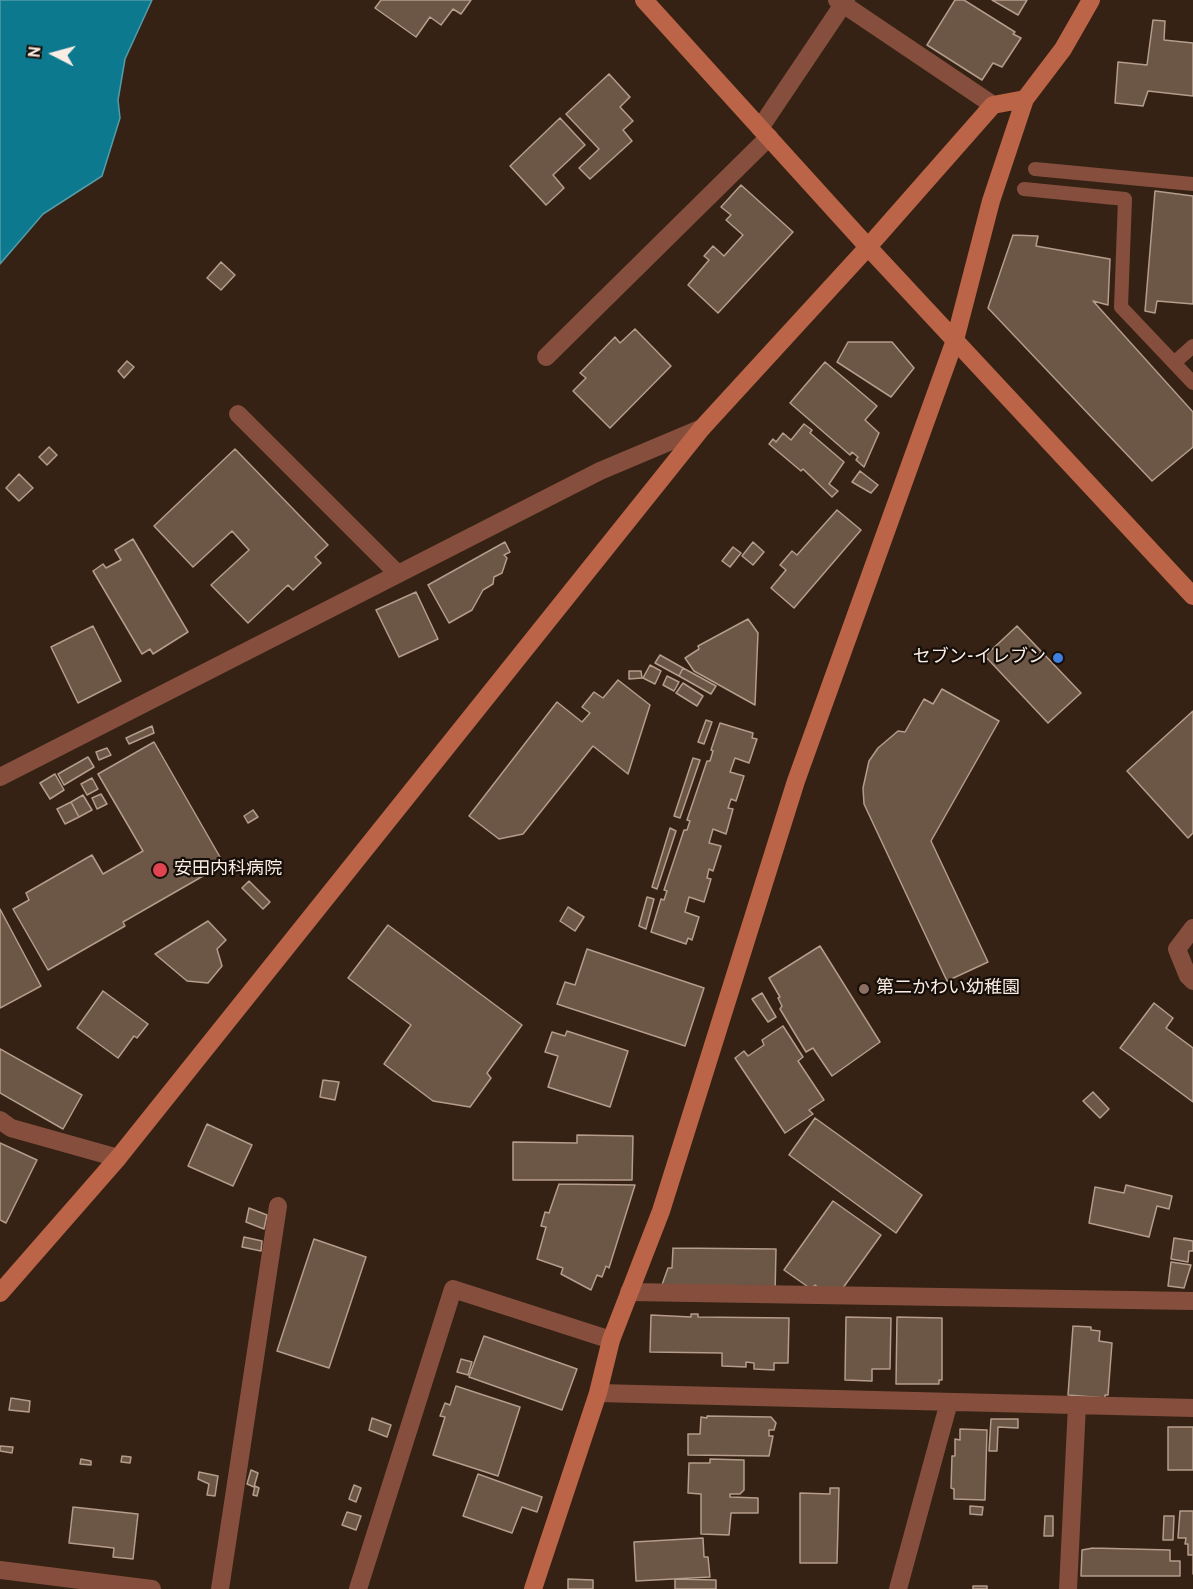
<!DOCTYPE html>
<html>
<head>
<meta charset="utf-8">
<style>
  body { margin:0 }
  #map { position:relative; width:1193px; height:1589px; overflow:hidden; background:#352214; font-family:Overpass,sans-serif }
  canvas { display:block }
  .north { position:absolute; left:24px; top:24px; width:60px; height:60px; -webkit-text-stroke:4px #160e08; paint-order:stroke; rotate:276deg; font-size:16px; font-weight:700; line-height:24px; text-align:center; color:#fbede4 }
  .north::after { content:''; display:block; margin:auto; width:21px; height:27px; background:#fbede4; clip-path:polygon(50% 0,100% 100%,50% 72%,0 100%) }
</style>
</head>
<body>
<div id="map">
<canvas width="1193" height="1589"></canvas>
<div class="north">N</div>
</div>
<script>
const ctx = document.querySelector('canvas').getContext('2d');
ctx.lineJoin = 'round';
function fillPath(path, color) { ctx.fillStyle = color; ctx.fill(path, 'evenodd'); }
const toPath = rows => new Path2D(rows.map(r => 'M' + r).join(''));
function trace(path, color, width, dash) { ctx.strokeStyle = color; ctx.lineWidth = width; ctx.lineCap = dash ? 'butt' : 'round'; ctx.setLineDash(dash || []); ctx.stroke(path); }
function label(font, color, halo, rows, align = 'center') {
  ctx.font = font + ' Overpass,"Noto Sans JP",sans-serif'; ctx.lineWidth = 4.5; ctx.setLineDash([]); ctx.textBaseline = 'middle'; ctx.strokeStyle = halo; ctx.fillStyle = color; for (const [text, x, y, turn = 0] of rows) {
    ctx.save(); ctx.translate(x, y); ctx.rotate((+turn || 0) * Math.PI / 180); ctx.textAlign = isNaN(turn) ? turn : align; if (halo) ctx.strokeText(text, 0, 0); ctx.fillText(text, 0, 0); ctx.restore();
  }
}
const water = toPath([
  [0,0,152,0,125,59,118,100,120,118,102,176,43,214,0,264,0,0]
]);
fillPath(water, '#0c798f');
trace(water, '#549ca8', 1.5);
const building = toPath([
  [381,0,471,0,461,14,453,9,441,25,430,17,416,37,375,8,381,0],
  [955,0,964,0,1015,32,1013,34,1021,38,1002,67,993,63,982,80,927,45,955,0],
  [992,0,1027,0,1018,15,992,0],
  [1153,20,1165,21,1164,40,1193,43,1193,96,1148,91,1143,106,1115,103,1118,62,1147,65,1153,20],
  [609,74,630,97,620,107,633,121,623,130,632,141,590,179,579,168,599,149,566,114,609,74],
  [560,118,585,145,553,175,564,188,546,205,510,166,560,118],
  [741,185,793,232,718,313,688,285,709,260,704,256,713,246,724,256,743,235,726,220,731,215,721,207,741,185],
  [1155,191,1193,196,1193,304,1157,301,1155,313,1145,311,1155,191],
  [1013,235,1038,236,1036,246,1110,259,1108,305,1093,301,1193,412,1193,447,1152,481,988,308,1013,235],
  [221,262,235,275,221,290,207,278,221,262],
  [635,329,671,366,610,428,573,391,586,378,580,373,615,337,620,343,635,329],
  [848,342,892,342,914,368,891,397,837,362,848,342],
  [127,361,134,367,124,378,118,371,127,361],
  [825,362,877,406,865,420,879,433,864,467,856,460,858,457,852,452,850,455,790,403,825,362],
  [804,424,812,430,810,433,844,462,829,484,838,491,832,497,803,469,801,471,769,444,773,439,776,442,783,433,791,440,804,424],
  [49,447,57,455,47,465,39,457,49,447],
  [235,449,328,545,315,557,321,563,293,590,288,585,248,623,211,585,249,550,232,531,193,567,154,526,235,449],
  [860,471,878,485,871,493,852,482,860,471],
  [19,474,33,488,19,501,6,488,19,474],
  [837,510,861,530,794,608,771,588,786,570,780,565,792,551,797,555,837,510],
  [133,539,188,632,153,654,150,649,142,654,93,571,103,564,106,568,121,560,115,550,133,539],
  [505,542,510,552,504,555,507,558,502,573,494,577,493,584,483,590,472,610,449,623,428,585,505,542],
  [753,542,764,552,753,565,742,556,753,542],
  [733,547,741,553,730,567,722,561,733,547],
  [416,592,438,639,399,657,376,610,416,592],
  [748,619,758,633,755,705,694,671,685,658,699,649,698,646,748,619],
  [93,626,121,681,78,703,51,647,93,626],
  [1017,626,1081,693,1048,723,985,656,1017,626],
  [660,655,683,668,679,676,655,663,660,655],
  [650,665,661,671,655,684,643,678,650,665],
  [683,668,716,686,711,694,679,676,683,668],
  [629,671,641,671,642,678,629,679,629,671],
  [667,676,679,682,674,691,663,685,667,676],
  [618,680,650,705,628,774,593,746,523,834,499,839,469,816,557,702,582,722,590,713,582,707,594,692,603,698,618,680],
  [683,683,703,696,697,706,676,693,683,683],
  [942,689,999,721,931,841,988,962,947,981,864,804,863,788,869,761,878,748,898,731,905,732,924,699,933,704,942,689],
  [1193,711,1193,833,1188,838,1127,771,1193,711],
  [706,720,712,722,704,744,698,742,706,720],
  [720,723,753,733,752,738,757,739,749,763,735,758,730,772,744,776,736,801,731,799,728,808,733,809,726,834,713,829,709,843,721,846,713,871,709,869,707,878,711,879,704,902,689,897,685,912,699,917,692,940,688,938,686,944,651,932,661,899,664,900,667,891,664,890,684,830,687,830,690,821,687,820,707,761,710,761,713,751,711,750,720,723],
  [152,726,154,733,129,744,126,738,152,726],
  [154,742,224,864,123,922,125,926,48,970,13,909,29,900,26,893,92,855,103,874,143,851,98,774,154,742],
  [107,748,111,755,99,760,96,752,107,748],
  [88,757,94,767,64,785,58,774,88,757],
  [693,758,700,760,680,818,674,816,693,758],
  [55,774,64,790,50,799,40,783,55,774],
  [92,778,98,789,87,795,81,784,92,778],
  [101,794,107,804,97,809,92,798,101,794],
  [83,795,92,810,79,817,71,802,83,795],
  [71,802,79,817,65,824,57,809,71,802],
  [253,810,258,817,248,823,244,816,253,810],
  [670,828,676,831,657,889,652,887,670,828],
  [249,881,270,902,263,909,242,888,249,881],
  [647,897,654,899,646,929,639,926,647,897],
  [568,907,584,917,575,931,560,921,568,907],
  [0,909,41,986,0,1008,0,909],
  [208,921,226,940,217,949,222,966,208,983,187,981,155,954,208,921],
  [388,925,522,1025,487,1073,491,1078,470,1107,433,1101,384,1064,411,1025,348,978,388,925],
  [820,946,880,1042,832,1076,813,1048,806,1052,780,1009,782,1006,778,998,780,997,769,978,820,946],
  [587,949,704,988,685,1046,557,1004,565,982,575,985,587,949],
  [103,991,148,1024,137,1038,134,1036,118,1058,77,1028,103,991],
  [762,993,776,1017,768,1022,752,999,762,993],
  [1154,1003,1173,1018,1166,1028,1193,1048,1193,1102,1120,1048,1154,1003],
  [783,1026,803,1057,798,1061,824,1100,809,1110,813,1114,785,1133,735,1058,744,1051,748,1056,764,1045,762,1040,783,1026],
  [567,1031,628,1051,610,1107,548,1087,558,1056,545,1052,552,1032,565,1036,567,1031],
  [0,1049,82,1095,63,1129,0,1093,0,1049],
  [323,1080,339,1082,335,1100,320,1097,323,1080],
  [1093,1092,1109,1109,1100,1118,1083,1101,1093,1092],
  [815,1118,922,1195,896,1233,789,1155,815,1118],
  [207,1124,252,1145,233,1186,188,1166,207,1124],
  [577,1135,633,1136,632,1180,513,1180,513,1142,577,1143,577,1135],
  [0,1143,37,1160,6,1223,0,1220,0,1143],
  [559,1184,635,1185,609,1268,606,1266,602,1277,597,1275,591,1290,561,1274,563,1268,537,1259,546,1227,541,1226,545,1212,549,1213,559,1184],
  [1126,1185,1172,1196,1169,1209,1157,1206,1149,1237,1089,1223,1095,1187,1124,1193,1126,1185],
  [833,1201,881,1235,835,1299,815,1285,811,1289,784,1270,833,1201],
  [249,1208,267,1215,264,1229,246,1222,249,1208],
  [244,1237,262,1241,261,1251,242,1247,244,1237],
  [1174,1238,1193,1241,1193,1251,1189,1251,1188,1262,1171,1259,1174,1238],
  [314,1239,366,1257,329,1368,277,1351,314,1239],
  [673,1248,776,1249,775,1296,658,1296,668,1268,672,1268,673,1248],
  [1171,1262,1191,1265,1184,1288,1168,1286,1171,1262],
  [691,1314,698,1314,698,1317,789,1318,788,1363,774,1363,774,1370,754,1369,754,1363,746,1362,746,1367,722,1366,722,1353,650,1352,651,1315,691,1317,691,1314],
  [846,1317,891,1318,890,1369,872,1369,872,1381,845,1380,846,1317],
  [897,1317,942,1318,942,1380,939,1380,939,1384,896,1384,897,1317],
  [1073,1326,1091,1327,1091,1330,1100,1331,1099,1341,1112,1343,1108,1395,1105,1395,1105,1398,1068,1395,1073,1326],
  [484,1336,577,1369,562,1410,469,1377,484,1336],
  [461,1359,472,1362,468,1375,457,1372,461,1359],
  [456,1386,520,1407,498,1476,433,1455,445,1417,440,1416,445,1403,450,1405,456,1386],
  [11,1398,30,1401,29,1412,9,1410,11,1398],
  [707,1416,771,1417,776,1423,774,1430,769,1430,769,1436,773,1436,769,1456,688,1455,688,1434,700,1434,701,1417,707,1418,707,1416],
  [372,1418,391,1425,387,1437,369,1430,372,1418],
  [991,1419,1018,1419,1018,1428,998,1427,997,1451,989,1451,991,1419],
  [1168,1427,1193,1427,1193,1470,1168,1470,1168,1427],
  [960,1429,987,1430,985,1500,954,1499,954,1489,951,1488,952,1456,955,1456,955,1439,960,1440,960,1429],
  [0,1446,13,1447,12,1453,0,1451,0,1446],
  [122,1456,131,1457,130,1463,121,1462,122,1456],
  [81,1459,91,1461,91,1465,80,1464,81,1459],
  [710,1459,744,1460,744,1490,740,1494,730,1494,730,1497,758,1498,758,1513,731,1513,729,1535,701,1534,701,1494,688,1493,689,1463,710,1463,710,1459],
  [251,1470,258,1473,254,1487,247,1484,251,1470],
  [199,1472,218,1476,215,1496,207,1495,209,1484,198,1479,199,1472],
  [478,1474,542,1497,537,1512,522,1507,512,1533,463,1516,478,1474],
  [354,1485,361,1488,356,1502,349,1499,354,1485],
  [255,1486,259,1488,257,1496,253,1495,255,1486],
  [830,1488,839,1488,837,1563,800,1563,800,1493,830,1494,830,1488],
  [970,1506,983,1507,982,1515,970,1514,970,1506],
  [73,1507,138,1514,133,1559,113,1557,114,1548,69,1543,73,1507],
  [1180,1511,1193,1511,1193,1574,1193,1555,1188,1555,1188,1544,1185,1544,1186,1538,1178,1538,1180,1511],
  [347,1512,361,1516,356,1530,342,1525,347,1512],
  [1045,1516,1053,1516,1053,1536,1044,1536,1045,1516],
  [1164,1516,1174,1516,1173,1540,1163,1540,1164,1516],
  [703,1538,704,1557,708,1557,710,1577,636,1581,634,1542,703,1538],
  [1093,1548,1170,1550,1170,1561,1180,1561,1180,1576,1081,1576,1082,1550,1093,1548],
  [568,1579,593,1580,593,1589,568,1589,568,1579],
  [675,1579,716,1580,716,1589,675,1589,675,1579],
  [973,1586,987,1586,987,1589,973,1589,973,1586]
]);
fillPath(building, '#6c5646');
trace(building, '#b59c8b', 1.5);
trace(toPath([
  [1035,169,1193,184],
  [1024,189,1125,199,1121,307,1193,383],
  [1174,363,1193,346]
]), '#864f3d', 14);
trace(toPath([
  [837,0,993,105],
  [760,128,846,0],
  [546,357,769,137],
  [238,414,398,574],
  [0,777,600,471,702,428],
  [1193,928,1177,949,1188,976,1193,981],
  [0,1120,11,1128,118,1158],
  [629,1292,1193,1301],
  [598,1393,1193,1408],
  [0,1570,152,1589],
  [220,1589,278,1206],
  [358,1589,453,1289,611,1340],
  [898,1589,949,1402],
  [1068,1589,1077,1405]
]), '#864f3d', 18);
trace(toPath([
  [644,0,868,247,1193,596],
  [0,1293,118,1158,702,428,868,247,993,105,1025,99],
  [533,1589,598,1393,611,1340,661,1211,796,781,955,340,991,201,1025,99,1063,49,1091,0]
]), '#bb6447', 18);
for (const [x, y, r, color] of [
  [1058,658,6,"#3f7fe0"],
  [160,870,8,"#e0444e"],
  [864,989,6,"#8d6e63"]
]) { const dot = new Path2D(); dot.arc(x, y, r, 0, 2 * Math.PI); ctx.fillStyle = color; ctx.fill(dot); trace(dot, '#160e08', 2); }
label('18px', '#fbede4', '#160e08', [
  ["セブン-イレブン",1046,658,"right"],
  ["安田内科病院",174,870],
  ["第二かわい幼稚園",876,989]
], 'left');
</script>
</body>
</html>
